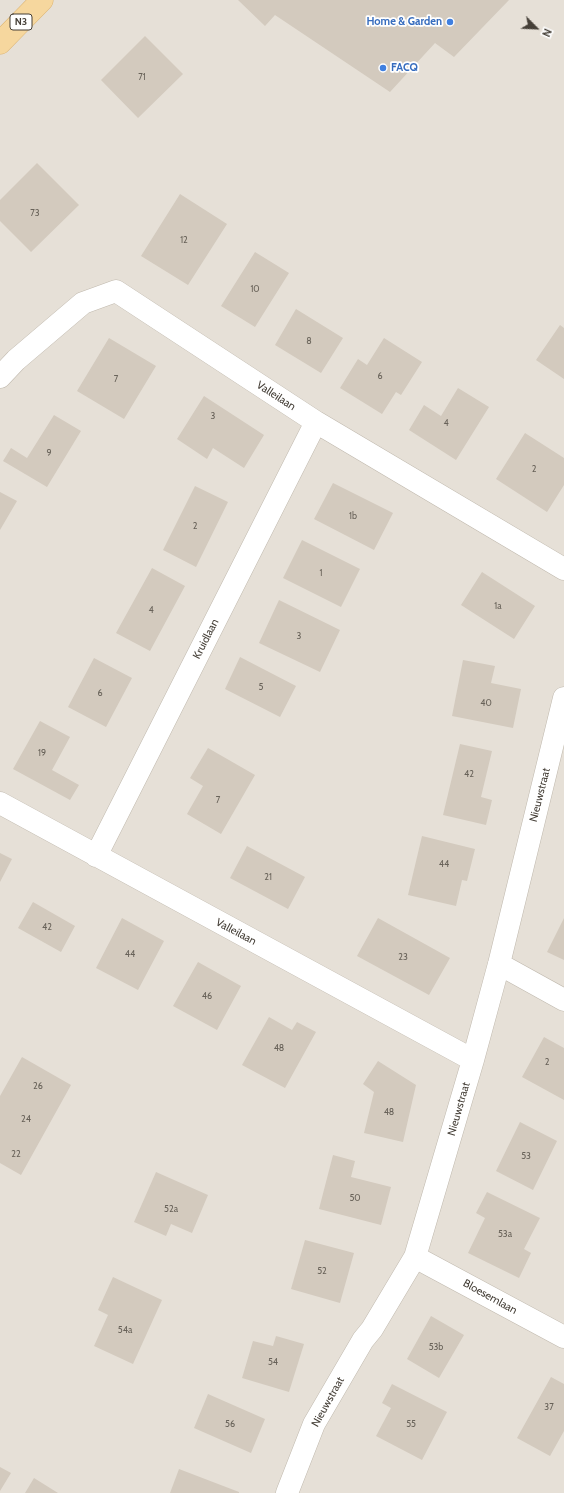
<!DOCTYPE html>
<style>
body{margin:0}
#map{position:relative;width:564px;height:1493px;overflow:hidden;background:#f3efe8;font-family:Cabin,sans-serif}
canvas{display:block}
.north{position:absolute;left:516px;top:8px;width:40px;height:40px;-webkit-text-stroke:3px #fff;paint-order:stroke;rotate:114deg;font-size:11px;font-weight:700;line-height:16px;text-align:center;color:#453f37}
.north::after{content:'';display:block;margin:auto;width:14px;height:18px;background:#453f37;clip-path:polygon(50% 0,100% 100%,50% 72%,0 100%)}
</style>
<div id="map">
<canvas width="564" height="1493"></canvas>
<div class="north">N</div>
</div>
<script>
const ctx = document.querySelector('canvas').getContext('2d');
ctx.lineJoin = 'round';
function fill(path, color) { ctx.fillStyle = color; ctx.fill(path, 'evenodd'); }
function stroke(path, color, width, dash) { ctx.strokeStyle = color; ctx.lineWidth = width; ctx.lineCap = dash ? 'butt' : 'round'; ctx.setLineDash(dash || []); ctx.stroke(path); }
function label(font, color, halo, rows, align = 'center') {
  ctx.font = font + ' Cabin,sans-serif'; ctx.lineWidth = 3.5; ctx.setLineDash([]); ctx.textBaseline = 'middle'; ctx.strokeStyle = halo; ctx.fillStyle = color; for (const [text, x, y, turn = 0] of rows) {
    ctx.save(); ctx.translate(x, y); ctx.rotate((+turn || 0) * Math.PI / 180); ctx.textAlign = isNaN(turn) ? turn : align; if (halo) ctx.strokeText(text, 0, 0); ctx.fillText(text, 0, 0); ctx.restore();
  }
}
fill(new Path2D(`
 M 0,0 L 564,0 L 564,1493 L 0,1493 Z`), '#e6e0d7');
fill(new Path2D(`
 M 238,0 L 509,0 L 454,57 L 435,43 L 390,92 L 275,15 L 265,26 Z
 M 145,36 L 183,74 L 138,118 L 101,80 Z
 M 37,163 L 79,205 L 31,252 L 0,221 L 0,200 Z
 M 180,194 L 227,224 L 188,285 L 141,256 Z
 M 255,252 L 289,273 L 255,327 L 221,306 Z
 M 296,309 L 343,338 L 321,373 L 275,345 Z
 M 560,325 L 564,328 L 564,379 L 536,360 Z
 M 109,338 L 156,366 L 124,419 L 77,391 Z
 M 384,338 L 422,362 L 401,395 L 396,392 L 382,414 L 340,388 L 358,359 L 367,365 Z
 M 458,388 L 489,407 L 456,460 L 409,430 L 424,405 L 441,416 Z
 M 204,396 L 264,435 L 244,468 L 213,448 L 207,459 L 177,439 Z
 M 54,415 L 81,431 L 47,487 L 3,461 L 11,448 L 27,458 Z
 M 525,433 L 564,458 L 564,485 L 547,512 L 496,479 Z
 M 333,483 L 393,513 L 374,550 L 314,519 Z
 M 195,486 L 228,502 L 196,567 L 163,550 Z
 M 0,492 L 17,501 L 0,530 Z
 M 302,540 L 360,569 L 341,607 L 283,578 Z
 M 152,568 L 185,586 L 150,651 L 116,633 Z
 M 482,572 L 535,606 L 514,639 L 461,605 Z
 M 279,600 L 340,630 L 320,672 L 259,643 Z
 M 240,657 L 296,686 L 280,717 L 225,689 Z
 M 94,658 L 132,678 L 106,727 L 68,707 Z
 M 463,660 L 495,666 L 491,683 L 521,689 L 513,728 L 452,716 Z
 M 40,721 L 70,737 L 52,770 L 79,785 L 70,800 L 13,769 Z
 M 460,744 L 492,751 L 481,797 L 492,800 L 486,825 L 443,815 Z
 M 208,748 L 255,775 L 221,834 L 187,814 L 203,786 L 190,778 Z
 M 422,836 L 475,849 L 467,881 L 462,880 L 456,906 L 408,895 Z
 M 247,846 L 305,877 L 288,909 L 230,878 Z
 M 0,853 L 12,859 L 0,882 Z
 M 33,902 L 75,926 L 61,952 L 18,928 Z
 M 122,918 L 164,941 L 138,990 L 96,968 Z
 M 378,918 L 450,958 L 429,995 L 357,956 Z
 M 564,918 L 564,960 L 547,952 Z
 M 198,962 L 241,986 L 217,1030 L 173,1006 Z
 M 269,1017 L 292,1030 L 297,1022 L 316,1032 L 285,1088 L 242,1065 Z
 M 544,1037 L 564,1048 L 564,1100 L 522,1077 Z
 M 22,1057 L 71,1085 L 21,1175 L 0,1163 L 0,1096 Z
 M 378,1061 L 416,1085 L 403,1142 L 364,1133 L 374,1092 L 363,1084 Z
 M 520,1122 L 557,1141 L 533,1190 L 496,1171 Z
 M 333,1155 L 355,1161 L 351,1177 L 391,1187 L 381,1225 L 319,1209 Z
 M 156,1172 L 208,1195 L 192,1233 L 171,1224 L 166,1236 L 134,1222 Z
 M 487,1192 L 540,1218 L 524,1249 L 531,1253 L 519,1278 L 468,1253 L 485,1218 L 476,1213 Z
 M 305,1240 L 354,1253 L 340,1303 L 291,1289 Z
 M 113,1277 L 162,1300 L 133,1364 L 94,1346 L 108,1315 L 98,1310 Z
 M 431,1316 L 464,1335 L 439,1378 L 407,1359 Z
 M 276,1336 L 304,1344 L 289,1392 L 242,1378 L 253,1341 L 273,1346 Z
 M 551,1377 L 564,1384 L 564,1431 L 550,1456 L 517,1438 Z
 M 392,1384 L 447,1412 L 422,1460 L 376,1436 L 391,1408 L 382,1403 Z
 M 208,1394 L 265,1419 L 251,1453 L 194,1428 Z
 M 0,1467 L 11,1473 L 0,1491 Z
 M 179,1469 L 239,1492 L 239,1493 L 170,1493 Z
 M 34,1478 L 58,1493 L 25,1493 Z`), '#d3cabe');
const street = new Path2D(`
 M 0,377 L 16,360 L 83,303 L 116,291 L 316,422 L 564,569
 M 0,803 L 473,1060
 M 96,856 L 316,422
 M 499,964 L 564,1000
 M 415,1257 L 564,1337
 M 287,1493 L 314,1424 L 363,1340 L 372,1329 L 415,1257 L 473,1060 L 499,964 L 564,698`);
const primary = new Path2D(`
 M 0,43 L 42,0`);
stroke(street, '#c0b9ae', 23);
stroke(primary, '#dab26f', 23);
stroke(street, '#fff', 22);
stroke(primary, '#f6d79e', 22);
for (const [x, y, r, color] of [
 [450,22,4,"#3f7fe0"],
 [383,68,4,"#3f7fe0"]
]) { const dot = new Path2D(); dot.arc(x, y, r, 0, 2 * Math.PI); ctx.fillStyle = color; ctx.fill(dot); stroke(dot, '#fff', 1.5); }
label('9px', '#686259', null, [
 ["71",142,77],
 ["73",35,213],
 ["12",184,240],
 ["10",255,289],
 ["8",309,341],
 ["6",380,376],
 ["7",116,379],
 ["3",213,416],
 ["4",446,423],
 ["9",49,453],
 ["2",534,469],
 ["1b",353,516],
 ["2",195,526],
 ["1",321,573],
 ["1a",498,606],
 ["4",151,610],
 ["3",299,636],
 ["5",261,687],
 ["6",100,693],
 ["40",486,703],
 ["19",42,753],
 ["42",469,774],
 ["7",218,800],
 ["44",444,864],
 ["21",268,877],
 ["42",47,927],
 ["44",130,954],
 ["23",403,957],
 ["46",207,996],
 ["48",279,1048],
 ["2",547,1062],
 ["26",38,1086],
 ["48",389,1112],
 ["24",26,1119],
 ["22",16,1154],
 ["53",526,1156],
 ["50",355,1198],
 ["52a",171,1209],
 ["53a",505,1234],
 ["52",322,1271],
 ["54a",125,1330],
 ["53b",436,1347],
 ["54",273,1362],
 ["37",549,1407],
 ["56",230,1424],
 ["55",411,1424]
]);
for (const [x, y, w] of [
 [21,22,22]
]) { const box = new Path2D(); box.roundRect(x - w / 2, y - 8, w, 16, 3); ctx.fillStyle = '#fff'; ctx.fill(box); stroke(box, '#453f37', 1); }
label('bold 10px', '#453f37', null, [
 ["N3",21,22]
]);
label('bold 11px', '#366cbe', '#fff', [
 ["Home & Garden",442,22],
 ["FACQ",391,68,"left"]
], 'right');
label('11px', '#453f37', '#fff', [
 ["Valleilaan",276,396,33],
 ["Kruidlaan",206,639,-63],
 ["Nieuwstraat",540,795,-76],
 ["Valleilaan",236,932,28],
 ["Nieuwstraat",459,1109,-74],
 ["Bloesemlaan",490,1297,29],
 ["Nieuwstraat",328,1402,-61]
]);
</script>
